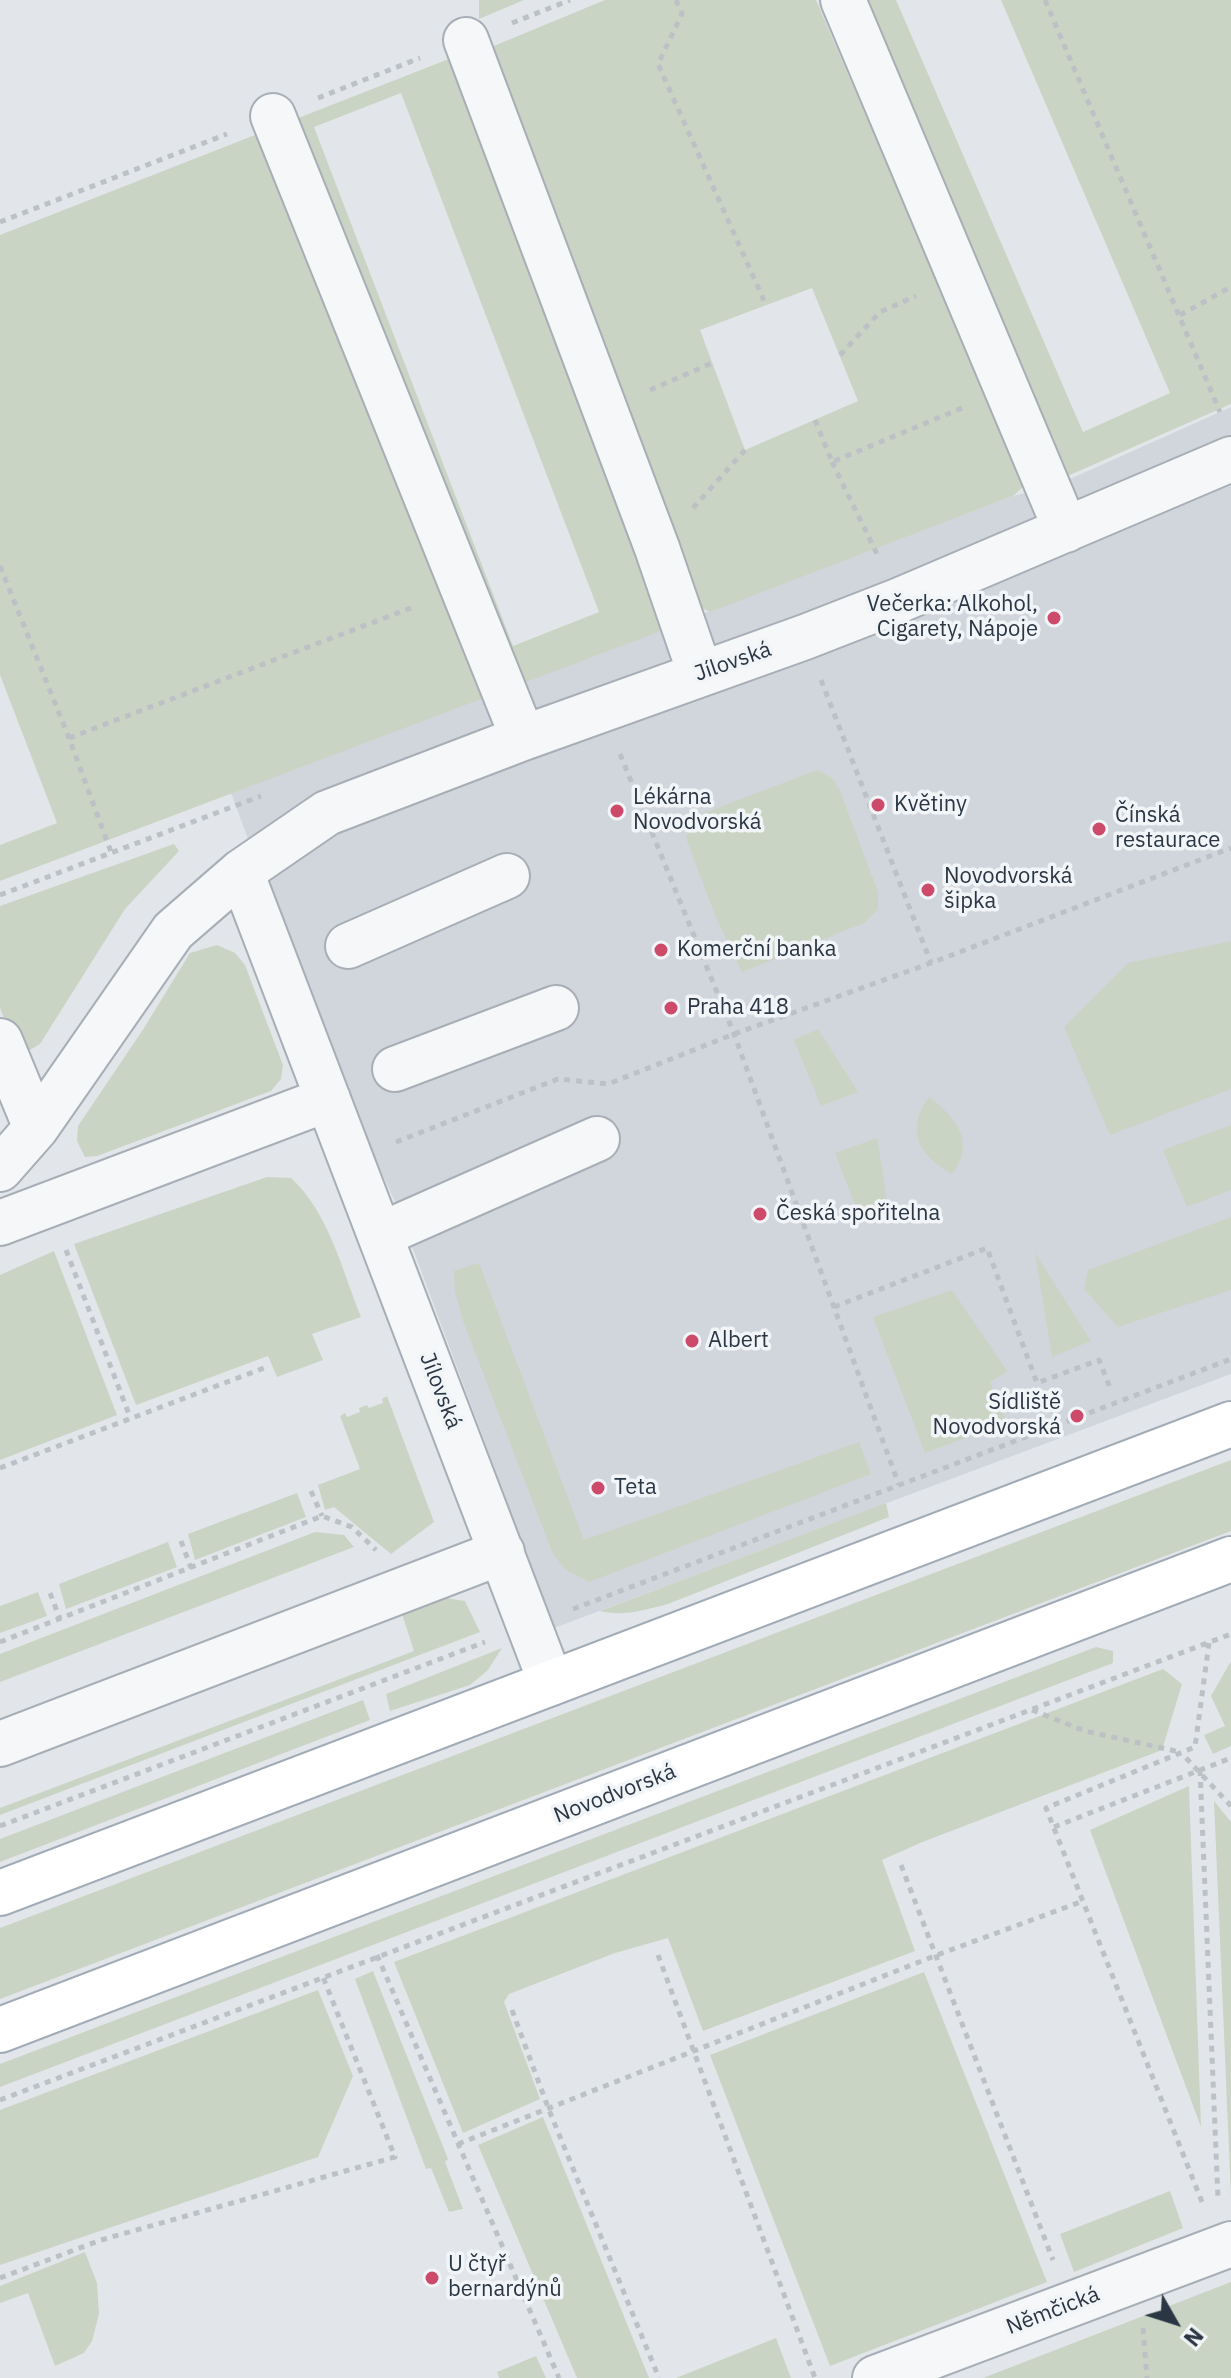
<!DOCTYPE html>
<meta charset="utf-8">
<style>
body{margin:0}
#map{position:relative;width:1231px;height:2378px;overflow:hidden;background:#e2e6eb;font-family:"IBM Plex Sans",sans-serif}
canvas{display:block}
.north{position:absolute;left:1135px;top:2282px;width:80px;height:80px;-webkit-text-stroke:6px #f2f5f8;paint-order:stroke;rotate:129deg;font-size:22px;font-weight:700;line-height:32px;text-align:center;color:#2a3643}
.north::after{content:'';display:block;margin:auto;width:28px;height:36px;background:#2a3643;clip-path:polygon(50% 0,100% 100%,50% 72%,0 100%)}
</style>
<div id="map">
<canvas width="1231" height="2378"></canvas>
<div class="north">N</div>
</div>
<script>
const ctx = document.querySelector('canvas').getContext('2d');
ctx.lineJoin = 'round';
function fill(path, color) { ctx.fillStyle = color; ctx.fill(path, 'evenodd'); }
function stroke(path, color, width, dash) { ctx.strokeStyle = color; ctx.lineWidth = width; ctx.lineCap = dash ? 'butt' : 'round'; ctx.setLineDash(dash || []); ctx.stroke(path); }
function label(font, color, halo, rows, align = 'center') {
  ctx.font = font + ' "IBM Plex Sans",sans-serif'; ctx.lineWidth = 7; ctx.setLineDash([]); ctx.textBaseline = 'middle'; ctx.strokeStyle = halo; ctx.fillStyle = color; for (const [text, x, y, turn = 0] of rows) {
    ctx.save(); ctx.translate(x, y); ctx.rotate((+turn || 0) * Math.PI / 180); ctx.textAlign = isNaN(turn) ? turn : align; if (halo) ctx.strokeText(text, 0, 0); ctx.fillText(text, 0, 0); ctx.restore();
  }
}
fill(new Path2D(`
 M 1231,407 L 1231,1374 L 554,1628 L 397,1206 L 331,1062 L 231,793 L 1013,496 L 1059,484 Z`), '#d1d6dc');
fill(new Path2D(`
 M 479,0 L 524,0 L 479,19 Z
 M 605,0 L 816,0 L 1022,477 L 1023,487 L 1013,496 L 710,612 L 700,607 L 489,48 ZM 812,288 L 858,401 L 745,450 L 700,330 Z
 M 859,0 L 896,0 L 1083,432 L 1170,393 L 1001,0 L 1231,0 L 1231,404 L 1063,478 Z
 M 459,55 L 666,623 L 661,631 L 0,881 L 0,845 L 57,823 L 0,675 L 0,235 ZM 401,93 L 599,612 L 513,646 L 314,127 Z
 M 817,770 L 833,779 L 840,791 L 878,892 L 878,909 L 864,923 L 742,972 L 715,915 L 686,838 L 694,817 Z
 M 174,844 L 179,851 L 125,909 L 40,1044 L 25,1053 L 16,1049 L 0,1008 L 0,906 Z
 M 1231,941 L 1231,1089 L 1110,1135 L 1064,1027 L 1128,963 Z
 M 217,945 L 235,953 L 245,965 L 283,1065 L 281,1079 L 271,1091 L 97,1156 L 85,1157 L 77,1141 L 78,1126 L 144,1028 L 190,953 Z
 M 818,1029 L 858,1092 L 821,1106 L 794,1040 Z
 M 929,1097 C 955,1117 977,1142 952,1174 C 918,1155 905,1131 929,1097 Z
 M 1231,1125 L 1231,1190 L 1187,1207 L 1163,1150 Z
 M 877,1138 L 889,1212 L 861,1221 L 835,1153 Z
 M 267,1177 L 291,1178 C 329,1213 342,1270 361,1317 L 312,1334 L 323,1360 L 277,1377 L 268,1356 L 136,1405 L 74,1244 Z
 M 1231,1217 L 1231,1290 L 1118,1327 L 1084,1289 L 1088,1270 Z
 M 54,1251 L 117,1415 L 0,1460 L 0,1275 Z
 M 1035,1253 L 1091,1341 L 1052,1357 Z
 M 479,1263 L 584,1540 L 859,1442 L 871,1474 L 589,1582 L 565,1569 L 553,1554 L 463,1321 L 455,1292 L 454,1271 Z
 M 952,1290 L 1007,1371 L 990,1382 L 1007,1423 L 925,1453 L 873,1317 Z
 M 387,1396 L 434,1522 L 391,1554 L 334,1507 L 325,1510 L 318,1485 L 360,1469 L 340,1416 L 345,1413 L 347,1417 L 360,1412 L 359,1408 L 367,1405 L 369,1408 L 383,1403 L 382,1399 Z
 M 1231,1460 L 1231,1531 L 0,1999 L 0,1928 Z
 M 297,1493 L 306,1517 L 195,1560 L 188,1534 Z
 M 886,1503 L 889,1517 L 668,1604 C 644,1610 624,1617 600,1611 Z
 M 315,1532 L 344,1535 L 354,1547 L 0,1682 L 0,1654 Z
 M 168,1542 L 177,1567 L 66,1609 L 59,1584 Z
 M 38,1592 L 47,1616 L 0,1633 L 0,1606 Z
 M 438,1597 L 465,1601 L 480,1632 L 0,1815 L 0,1808 L 414,1651 L 402,1614 Z
 M 1096,1647 L 1113,1651 L 1113,1663 L 0,2087 L 0,2064 Z
 M 502,1648 L 488,1670 L 470,1685 L 390,1711 L 386,1694 Z
 M 1231,1661 L 1231,1746 L 1213,1754 L 1204,1735 L 1225,1726 L 1211,1696 Z
 M 1163,1669 L 1182,1684 L 1162,1750 L 920,1843 L 882,1860 L 915,1951 L 703,2031 L 668,1938 L 615,1953 L 509,1994 L 504,2002 L 540,2099 L 463,2133 L 394,1962 Z
 M 363,1700 L 370,1720 L 0,1862 L 0,1839 Z
 M 1189,1786 L 1201,2127 L 1090,1830 Z
 M 1214,1801 L 1231,1822 L 1231,2196 Z
 M 373,1971 L 448,2159 L 445,2162 L 463,2209 L 449,2212 L 431,2168 L 426,2169 L 355,1979 Z
 M 924,1972 L 1047,2282 L 830,2366 L 710,2055 Z
 M 318,1990 L 353,2076 L 318,2157 L 0,2265 L 0,2110 Z
 M 543,2117 L 649,2378 L 577,2378 L 478,2145 Z
 M 1170,2191 L 1183,2228 L 1074,2272 L 1060,2234 Z
 M 85,2252 L 97,2283 L 99,2314 L 92,2341 L 84,2353 L 55,2366 L 28,2293 L 0,2303 L 0,2286 Z
 M 1231,2282 L 1231,2378 L 983,2378 Z
 M 776,2338 L 791,2378 L 676,2378 Z
 M 536,2356 L 546,2378 L 499,2378 L 497,2372 Z`), '#cad4c4');
const minor = new Path2D(`
 M 843,0 L 1066,530
 M 466,40 L 657,548 L 700,673
 M 273,116 L 523,738
 M 241,872 L 551,1683
 M 348,946 L 507,876
 M 0,1041 L 36,1128
 M 395,1069 L 556,1008
 M 0,1169 L 36,1128 L 173,931 L 241,872 L 327,813 L 523,738 L 805,637 L 900,600 L 1231,459
 M 0,1223 L 328,1099
 M 380,1235 L 597,1139
 M 0,1744 L 502,1552
 M 875,2378 L 1231,2244`);
const major = new Path2D(`
 M 0,1893 L 1231,1424
 M 0,2030 L 1231,1559`);
stroke(minor, '#a7aeb5', 48);
stroke(major, '#a2acb6', 48);
stroke(new Path2D(`
 M 676,0 L 682,14 L 658,64 L 766,305
 M 1045,0 L 1220,412
 M 512,23 L 570,0
 M 318,98 L 420,58
 M 0,222 L 227,134
 M 1180,315 L 1231,287
 M 840,355 L 880,312 L 916,296
 M 650,390 L 712,363
 M 815,420 L 832,462 L 962,408
 M 832,462 L 879,558
 M 693,508 L 745,450
 M 0,566 L 69,738 L 111,852
 M 821,680 L 931,963
 M 69,738 L 416,606
 M 620,754 L 734,1034 L 899,1485
 M 0,895 L 261,796
 M 396,1142 L 558,1079 L 608,1084 L 734,1034 L 931,963 L 1231,848
 M 66,1250 L 130,1417
 M 834,1307 L 987,1248 L 1037,1383 L 1099,1360 L 1111,1390
 M 0,1468 L 264,1368
 M 311,1491 L 322,1516
 M 181,1541 L 191,1568
 M 50,1593 L 60,1619
 M 573,1609 L 1231,1359
 M 0,1642 L 322,1516 L 352,1527 L 376,1550
 M 1032,1710 L 1085,1731 L 1180,1752
 M 1186,1758 L 1231,1806
 M 1200,1770 L 1218,2199
 M 0,1826 L 485,1642
 M 1054,1827 L 1231,1758
 M 901,1865 L 1053,2260
 M 377,1955 L 559,2378
 M 658,1955 L 815,2378
 M 512,2010 L 549,2110 L 659,2378
 M 0,2100 L 1231,1634
 M 458,2144 L 937,1955 L 1083,1901
 M 1202,2202 L 1046,1808 L 1195,1747 L 1209,1643
 M 0,2278 L 101,2240 L 395,2157 L 323,1977
 M 1143,2328 L 1147,2378`), '#bcc1c6', 5, [6, 6]);
stroke(minor, '#f5f7f9', 44);
stroke(major, '#fff', 44);
for (const [x, y, r, color] of [
 [1054,618,8,"#cd4a6b"],
 [878,805,8,"#cd4a6b"],
 [617,811,8,"#cd4a6b"],
 [1099,829,8,"#cd4a6b"],
 [928,890,8,"#cd4a6b"],
 [661,950,8,"#cd4a6b"],
 [671,1008,8,"#cd4a6b"],
 [760,1214,8,"#cd4a6b"],
 [692,1341,8,"#cd4a6b"],
 [1077,1416,8,"#cd4a6b"],
 [598,1488,8,"#cd4a6b"],
 [432,2278,8,"#cd4a6b"]
]) { const dot = new Path2D(); dot.arc(x, y, r, 0, 2 * Math.PI); ctx.fillStyle = color; ctx.fill(dot); stroke(dot, '#f2f5f8', 3); }
label('22px', '#2a3643', '#f2f5f8', [
 ["Večerka: Alkohol,",1038,605,"right"],
 ["Cigarety, Nápoje",1038,630,"right"],
 ["Lékárna",633,798],
 ["Novodvorská",633,823],
 ["Květiny",894,805],
 ["Čínská",1115,816],
 ["restaurace",1115,841],
 ["Novodvorská",944,877],
 ["šipka",944,902],
 ["Komerční banka",677,950],
 ["Praha 418",687,1008],
 ["Česká spořitelna",776,1214],
 ["Albert",708,1341],
 ["Sídliště",1061,1403,"right"],
 ["Novodvorská",1061,1428,"right"],
 ["Teta",614,1488],
 ["U čtyř",448,2265],
 ["bernardýnů",448,2290]
], 'left');
label('22px', '#2a3643', '#f2f5f8', [
 ["Jílovská",733,662,-19],
 ["Jílovská",440,1391,69],
 ["Novodvorská",615,1794,-21],
 ["Němčická",1053,2311,-21]
]);
</script>
